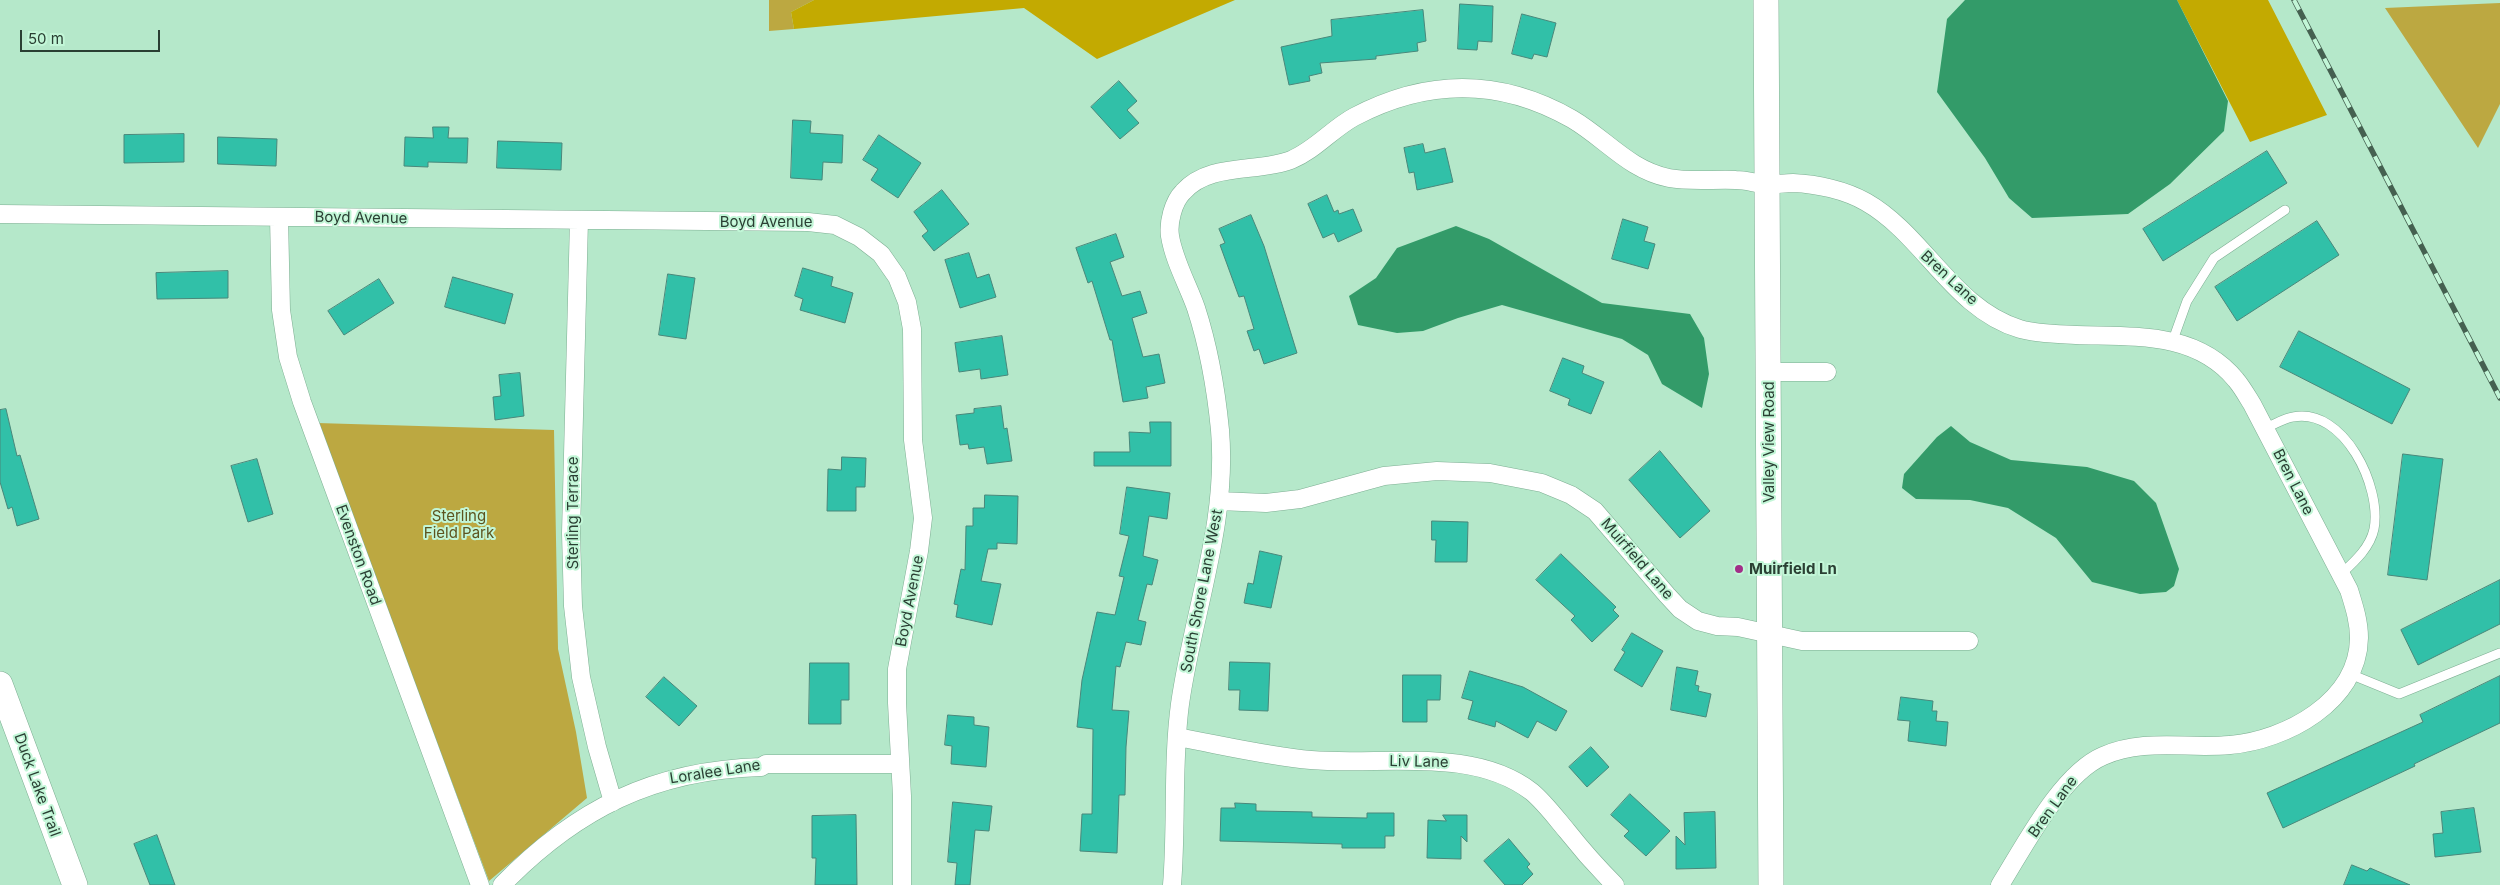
<!DOCTYPE html>
<style>
body{margin:0}
#map{position:relative;width:2500px;height:885px;overflow:hidden;background:#b5e8ca;font-family:Inter,sans-serif}
canvas{display:block}
.scale{position:absolute;left:20px;top:30px;width:140px;height:22px;box-sizing:border-box;border:2px solid #2a3f33;border-top:0;padding-left:6px;font-size:15px;line-height:18px;white-space:nowrap;color:#2a3f33;-webkit-text-stroke:4px #c2f6d7;paint-order:stroke}
</style>
<div id="map">
<canvas width="2500" height="885"></canvas>
<div class="scale">50 m</div>
</div>
<script>
const ctx = document.querySelector('canvas').getContext('2d');
ctx.lineJoin = 'round';
function fill(path, color) { ctx.fillStyle = color; ctx.fill(path, 'evenodd'); }
function stroke(path, color, width, dash) { ctx.strokeStyle = color; ctx.lineWidth = width; ctx.lineCap = dash ? 'butt' : 'round'; ctx.setLineDash(dash || []); ctx.stroke(path); }
function label(font, color, halo, rows, align = 'center') {
  ctx.font = font + ' Inter,sans-serif'; ctx.lineWidth = 4; ctx.setLineDash([]); ctx.textBaseline = 'middle'; ctx.strokeStyle = halo; ctx.fillStyle = color; for (const [text, x, y, turn = 0] of rows) {
    ctx.save(); ctx.translate(x, y); ctx.rotate((+turn || 0) * Math.PI / 180); ctx.textAlign = isNaN(turn) ? turn : align; if (halo) ctx.strokeText(text, 0, 0); ctx.fillText(text, 0, 0); ctx.restore();
  }
}
fill(new Path2D(`
 M 769,0 L 814,0 L 791,12 L 794,29 L 769,31 Z
 M 2500,3 L 2500,104 L 2478,148 L 2385,8 Z
 M 317,423 L 554,430 L 558,649 L 576,732 L 587,798 L 489,881 Z`), '#bca841');
fill(new Path2D(`
 M 814,0 L 1235,0 L 1097,59 L 1024,8 L 794,29 L 791,12 Z
 M 2177,0 L 2268,0 L 2327,115 L 2250,142 Z`), '#c3aa01');
fill(new Path2D(`
 M 1965,0 L 2177,0 L 2228,101 L 2224,131 L 2170,184 L 2128,214 L 2032,218 L 2009,198 L 1985,158 L 1937,92 L 1947,19 Z
 M 1456,226 L 1489,239 L 1602,303 L 1690,314 L 1704,338 L 1709,374 L 1702,408 L 1662,384 L 1648,355 L 1622,339 L 1502,305 L 1458,318 L 1423,331 L 1397,333 L 1358,325 L 1349,296 L 1376,278 L 1397,248 Z
 M 1951,426 L 1970,442 L 2011,460 L 2087,467 L 2134,481 L 2156,503 L 2179,569 L 2174,586 L 2166,592 L 2140,594 L 2092,582 L 2056,538 L 2008,508 L 1970,500 L 1916,499 L 1902,488 L 1904,474 L 1937,437 Z`), '#339b69');
const building = new Path2D(`
 M 1460,4 L 1493,6 L 1492,42 L 1478,41 L 1477,50 L 1458,49 Z
 M 1423,10 L 1426,41 L 1417,43 L 1418,51 L 1376,56 L 1376,59 L 1320,63 L 1322,73 L 1309,76 L 1310,81 L 1289,85 L 1281,47 L 1332,36 L 1331,20 Z
 M 1522,14 L 1556,23 L 1547,57 L 1534,54 L 1532,59 L 1512,54 Z
 M 1119,81 L 1137,101 L 1127,110 L 1139,123 L 1120,139 L 1091,107 Z
 M 793,120 L 811,121 L 810,133 L 843,135 L 842,163 L 823,162 L 822,180 L 791,178 Z
 M 433,127 L 449,127 L 448,138 L 468,138 L 467,163 L 428,162 L 428,167 L 404,166 L 405,137 L 433,138 Z
 M 184,134 L 184,162 L 124,163 L 124,135 Z
 M 879,135 L 921,163 L 898,198 L 871,180 L 878,169 L 863,160 Z
 M 218,137 L 277,139 L 276,166 L 218,164 Z
 M 498,141 L 562,143 L 561,170 L 497,168 Z
 M 1423,144 L 1425,153 L 1445,148 L 1453,182 L 1417,190 L 1414,172 L 1409,173 L 1404,148 Z
 M 2267,151 L 2287,183 L 2163,261 L 2143,229 Z
 M 942,190 L 969,224 L 934,251 L 922,236 L 928,231 L 914,212 Z
 M 1327,195 L 1334,212 L 1338,210 L 1339,214 L 1353,209 L 1362,231 L 1338,242 L 1334,233 L 1323,238 L 1308,204 Z
 M 1251,215 L 1264,246 L 1297,353 L 1264,364 L 1259,349 L 1254,351 L 1247,331 L 1254,329 L 1244,296 L 1239,297 L 1220,245 L 1225,243 L 1219,229 Z
 M 1623,219 L 1648,227 L 1644,241 L 1655,244 L 1648,269 L 1612,259 Z
 M 2317,221 L 2339,255 L 2237,321 L 2215,287 Z
 M 1116,234 L 1124,257 L 1110,262 L 1122,296 L 1140,291 L 1147,313 L 1132,318 L 1143,357 L 1159,354 L 1165,383 L 1146,387 L 1148,398 L 1123,402 L 1112,340 L 1110,340 L 1092,281 L 1088,283 L 1076,248 Z
 M 969,253 L 977,278 L 989,274 L 996,297 L 960,308 L 945,260 Z
 M 803,268 L 833,277 L 831,286 L 853,293 L 845,323 L 800,310 L 803,299 L 795,296 Z
 M 228,271 L 228,298 L 157,299 L 156,273 Z
 M 668,274 L 695,278 L 686,339 L 659,335 Z
 M 453,277 L 513,294 L 505,324 L 445,307 Z
 M 379,279 L 394,303 L 344,335 L 328,311 Z
 M 2299,331 L 2410,389 L 2392,424 L 2280,367 Z
 M 1002,336 L 1008,375 L 981,379 L 980,369 L 959,372 L 955,343 Z
 M 1563,358 L 1584,366 L 1582,373 L 1604,382 L 1591,414 L 1568,405 L 1570,399 L 1550,391 Z
 M 520,373 L 524,416 L 495,420 L 493,397 L 501,396 L 499,375 Z
 M 1001,406 L 1004,429 L 1007,428 L 1012,461 L 987,464 L 984,447 L 969,449 L 968,444 L 960,445 L 956,415 L 974,413 L 974,409 Z
 M 6,409 L 17,456 L 20,455 L 39,519 L 17,526 L 12,507 L 8,509 L 0,482 L 0,410 Z
 M 1150,422 L 1171,422 L 1171,466 L 1094,466 L 1094,452 L 1130,452 L 1129,432 L 1150,433 Z
 M 1660,451 L 1710,511 L 1680,538 L 1629,480 Z
 M 2403,454 L 2443,459 L 2427,580 L 2388,575 Z
 M 842,457 L 866,458 L 865,487 L 856,487 L 856,511 L 827,511 L 828,469 L 841,470 Z
 M 257,459 L 273,514 L 248,522 L 231,466 Z
 M 1127,487 L 1170,493 L 1167,519 L 1149,516 L 1143,556 L 1158,560 L 1152,585 L 1147,584 L 1138,620 L 1146,622 L 1141,645 L 1126,642 L 1120,667 L 1116,666 L 1112,710 L 1129,711 L 1126,747 L 1125,795 L 1119,795 L 1117,853 L 1080,851 L 1082,814 L 1092,814 L 1093,729 L 1077,727 L 1082,680 L 1097,612 L 1115,615 L 1124,577 L 1119,576 L 1129,536 L 1120,534 Z
 M 985,495 L 1018,496 L 1017,544 L 997,543 L 997,549 L 988,549 L 981,581 L 1001,584 L 992,625 L 956,617 L 958,605 L 954,604 L 961,569 L 965,570 L 966,526 L 973,526 L 973,508 L 984,508 Z
 M 1432,521 L 1468,522 L 1467,562 L 1435,562 L 1436,540 L 1432,540 Z
 M 1260,551 L 1282,556 L 1271,608 L 1244,603 L 1248,583 L 1253,584 Z
 M 1561,554 L 1616,607 L 1613,610 L 1619,616 L 1592,642 L 1571,620 L 1575,616 L 1536,580 Z
 M 2500,580 L 2500,624 L 2418,665 L 2401,630 Z
 M 1632,633 L 1663,651 L 1642,687 L 1614,670 L 1625,652 L 1622,650 Z
 M 1230,662 L 1270,663 L 1268,711 L 1239,710 L 1240,690 L 1229,690 Z
 M 810,663 L 849,663 L 849,700 L 841,700 L 841,724 L 809,724 Z
 M 1677,667 L 1698,671 L 1695,685 L 1699,686 L 1698,691 L 1711,694 L 1706,717 L 1671,710 Z
 M 1470,671 L 1523,687 L 1567,711 L 1556,731 L 1537,721 L 1528,738 L 1496,721 L 1495,727 L 1468,719 L 1473,701 L 1462,698 Z
 M 1403,675 L 1441,675 L 1440,700 L 1427,700 L 1427,722 L 1403,722 Z
 M 2500,676 L 2500,723 L 2414,764 L 2415,766 L 2283,828 L 2267,793 L 2423,722 L 2420,715 Z
 M 664,677 L 697,706 L 679,726 L 646,697 Z
 M 1901,697 L 1933,701 L 1932,711 L 1937,711 L 1936,721 L 1948,722 L 1946,746 L 1908,741 L 1910,721 L 1898,720 Z
 M 948,715 L 974,717 L 974,725 L 989,727 L 986,767 L 951,764 L 952,746 L 945,745 Z
 M 1591,747 L 1609,767 L 1587,787 L 1569,767 Z
 M 1630,794 L 1670,831 L 1646,856 L 1624,836 L 1629,831 L 1611,815 Z
 M 953,802 L 992,806 L 989,831 L 975,830 L 970,885 L 955,885 L 957,863 L 948,862 Z
 M 1235,803 L 1256,804 L 1256,811 L 1312,812 L 1312,817 L 1367,818 L 1367,813 L 1394,813 L 1394,836 L 1385,836 L 1385,848 L 1342,848 L 1342,844 L 1220,841 L 1221,808 L 1235,808 Z
 M 2474,808 L 2481,852 L 2435,857 L 2433,834 L 2443,833 L 2441,812 Z
 M 1715,812 L 1716,868 L 1676,869 L 1676,836 L 1685,845 L 1684,813 Z
 M 856,815 L 857,885 L 815,885 L 816,858 L 812,858 L 812,816 Z
 M 1443,815 L 1467,815 L 1467,842 L 1461,836 L 1461,859 L 1427,858 L 1428,820 L 1446,821 Z
 M 157,835 L 175,885 L 150,885 L 134,844 Z
 M 1509,839 L 1530,864 L 1527,867 L 1533,874 L 1522,885 L 1505,885 L 1484,861 Z
 M 2352,865 L 2367,871 L 2370,868 L 2410,885 L 2344,885 Z`);
fill(building, '#31c0a8');
stroke(building, '#49877a', 1);
const lane = new Path2D(`
 M 2173,340 L 2187,301 L 2214,258 L 2285,210
 M 2265,428 C 2274,425 2284,418 2293,417 C 2344,407 2382,487 2374,529 C 2370,548 2354,562 2341,574
 M 2350,674 L 2399,694 L 2500,653`);
const street = new Path2D(`
 M 0,214 L 808,222 L 835,225 L 859,237 L 881,254 L 897,277 L 907,302 L 912,329 L 913,440 L 923,518 L 919,551 L 897,669 L 897,703 L 902,796 L 902,885
 M 279,217 L 281,310 L 288,357 L 302,402 L 480,885
 M 579,220 L 571,533 L 573,606 L 581,677 L 597,747 L 613,802
 M 1769,372 L 1827,372
 M 1219,501 L 1266,503 L 1300,499 L 1384,476 L 1437,471 L 1490,473 L 1542,483 L 1571,495 L 1595,511 L 1667,595 L 1680,609 L 1698,621 L 1717,626 L 1738,627 L 1802,641 L 1969,641
 M 1177,737 C 1221,745 1266,756 1311,760 C 1382,766 1473,746 1532,792 C 1545,803 1556,818 1567,831 C 1582,850 1598,868 1615,885
 M 502,885 C 576,809 654,770 761,767 L 766,764 L 900,764
 M 1172,885 C 1177,825 1172,763 1180,704 C 1193,612 1228,524 1220,430 C 1216,389 1209,348 1196,308 C 1188,285 1174,261 1170,236 C 1168,223 1173,202 1183,192 C 1209,162 1258,173 1291,160 C 1315,150 1332,129 1354,117 C 1428,78 1500,78 1572,119 C 1606,139 1629,170 1669,178 C 1691,182 1714,179 1736,180 C 1746,180 1754,183 1764,184 C 1773,185 1783,183 1793,183 C 1817,184 1845,190 1866,202 C 1924,235 1953,309 2020,329 C 2038,334 2058,334 2076,335 C 2133,337 2196,331 2236,380 C 2242,387 2247,396 2252,404 L 2349,590 C 2354,606 2359,621 2359,638 C 2358,702 2286,740 2230,745 C 2186,749 2144,738 2103,756 C 2061,774 2024,847 2000,885`);
const secondary = new Path2D(`
 M 1766,0 L 1771,885
 M 0,684 L 75,885`);
stroke(lane, '#7dae92', 10);
stroke(street, '#7dae92', 19);
stroke(secondary, '#7dae92', 26);
stroke(lane, '#fff', 9);
stroke(street, '#fff', 18);
stroke(secondary, '#fff', 25);
const rail = new Path2D(`
 M 2294,0 L 2500,398`);
stroke(rail, '#456050', 5.5);
stroke(rail, '#c2f6d7', 4, [11]);
for (const [x, y, r, color] of [
 [1739,569,5,"#a22e88"]
]) { const dot = new Path2D(); dot.arc(x, y, r, 0, 2 * Math.PI); ctx.fillStyle = color; ctx.fill(dot); stroke(dot, '#c2f6d7', 2); }
label('15px', '#2a3f33', '#c2f6d7', [
 ["Boyd Avenue",361,218,1],
 ["Boyd Avenue",766,222],
 ["Bren Lane",1949,278,43],
 ["Valley View Road",1769,442,-90],
 ["Bren Lane",2293,482,63],
 ["Sterling Terrace",573,513,-90],
 ["Evenston Road",358,555,70],
 ["Muirfield Lane",1637,559,49],
 ["South Shore Lane West",1202,591,-79],
 ["Boyd Avenue",910,601,-79],
 ["Liv Lane",1419,762,1],
 ["Loralee Lane",715,772,-9],
 ["Duck Lake Trail",37,785,70],
 ["Bren Lane",2053,807,-54]
]);
label('15px', '#5d531e', '#c2f6d7', [
 ["Sterling",459,516],
 ["Field Park",459,533]
]);
label('bold 15px', '#2a3f33', '#c2f6d7', [
 ["Muirfield Ln",1749,569]
], 'left');
</script>
